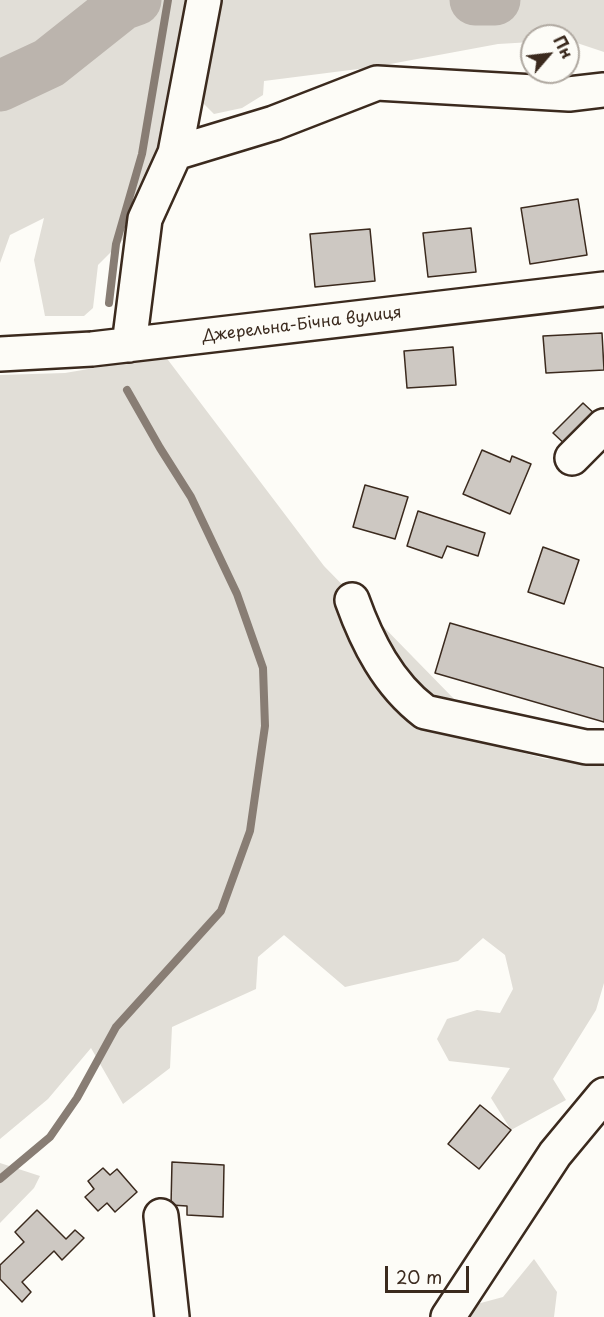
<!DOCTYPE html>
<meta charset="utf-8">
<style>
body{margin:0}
#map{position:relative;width:604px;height:1317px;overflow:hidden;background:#fdfcf7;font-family:"Playpen Sans",sans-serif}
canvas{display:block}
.north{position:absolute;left:520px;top:24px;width:60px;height:60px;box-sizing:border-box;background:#fdfcf7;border:2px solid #afa8a0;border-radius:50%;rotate:62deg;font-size:16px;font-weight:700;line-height:24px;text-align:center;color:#3b2a1e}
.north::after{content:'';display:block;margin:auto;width:21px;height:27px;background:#3b2a1e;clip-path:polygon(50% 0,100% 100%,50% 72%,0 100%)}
.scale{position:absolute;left:385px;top:1266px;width:84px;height:27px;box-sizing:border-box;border:3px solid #3b2a1e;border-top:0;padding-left:8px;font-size:18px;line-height:21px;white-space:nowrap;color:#3b2a1e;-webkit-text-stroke:4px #fdfcf7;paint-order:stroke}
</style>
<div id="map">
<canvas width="604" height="1317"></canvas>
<div class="north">Пн</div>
<div class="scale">20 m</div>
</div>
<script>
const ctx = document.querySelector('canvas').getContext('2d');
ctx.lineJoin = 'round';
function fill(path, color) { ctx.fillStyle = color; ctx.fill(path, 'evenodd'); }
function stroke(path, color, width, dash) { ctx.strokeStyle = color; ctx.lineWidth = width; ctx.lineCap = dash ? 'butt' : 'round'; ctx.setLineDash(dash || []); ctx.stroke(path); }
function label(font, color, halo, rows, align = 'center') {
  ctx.font = font + ' "Playpen Sans",sans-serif'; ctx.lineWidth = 6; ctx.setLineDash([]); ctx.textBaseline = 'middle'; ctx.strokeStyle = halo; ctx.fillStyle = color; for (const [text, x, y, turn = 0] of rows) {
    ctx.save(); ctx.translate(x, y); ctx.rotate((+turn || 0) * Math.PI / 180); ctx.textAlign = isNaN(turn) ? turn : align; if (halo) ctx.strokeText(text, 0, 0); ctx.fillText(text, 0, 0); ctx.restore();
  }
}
fill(new Path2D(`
 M 0,0 L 604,0 L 604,52 L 568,40 L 568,36 L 532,36 L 532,42 L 498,44 L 374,67 L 264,81 L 263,95 L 242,108 L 214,114 L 200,100 L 172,102 L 149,180 L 128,235 L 98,265 L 93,308 L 84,316 L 45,316 L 34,260 L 44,218 L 10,235 L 0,263 Z
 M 165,356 L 324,566 L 501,747 L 546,759 L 604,761 L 604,983 L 596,1010 L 553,1079 L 566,1100 L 511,1130 L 491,1098 L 510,1068 L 449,1061 L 437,1039 L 447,1019 L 477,1010 L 500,1013 L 513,989 L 505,955 L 483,938 L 458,961 L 345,987 L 284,935 L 258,957 L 256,989 L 172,1027 L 170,1068 L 123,1104 L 91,1048 L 48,1099 L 0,1139 L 0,375 L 65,373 Z
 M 0,1163 L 40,1176 L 34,1188 L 0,1223 Z
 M 534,1259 L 557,1292 L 554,1317 L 461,1317 L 466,1307 L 503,1297 Z`), '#e1ded7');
stroke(new Path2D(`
 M 109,303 L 116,244 L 142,154 L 168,0
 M 0,1179 L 50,1137 L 77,1098 L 116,1027 L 221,911 L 250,831 L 265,726 L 263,668 L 237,594 L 191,497 L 160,448 L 127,390`), '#887d74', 8);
stroke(new Path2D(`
 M 475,0 L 495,0
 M 0,86 L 49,63 L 122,5 L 136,0`), '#bbb4ad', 51);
const building = new Path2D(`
 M 578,199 L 587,255 L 530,264 L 521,208 Z
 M 471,228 L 476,272 L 428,277 L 423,233 Z
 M 370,229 L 375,281 L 315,287 L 310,234 Z
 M 602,333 L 604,370 L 546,373 L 543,336 Z
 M 453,347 L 456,385 L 407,388 L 404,351 Z
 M 583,403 L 597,416 L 568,447 L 553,433 Z
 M 482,450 L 510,462 L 512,456 L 531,464 L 510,514 L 463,494 Z
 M 365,485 L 408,497 L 395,539 L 353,527 Z
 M 418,511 L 485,533 L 478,556 L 447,546 L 442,558 L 407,546 Z
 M 543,547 L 579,560 L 564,604 L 528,592 Z
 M 450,623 L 604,668 L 604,722 L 435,673 Z
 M 480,1105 L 511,1130 L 479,1169 L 448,1144 Z
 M 172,1162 L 224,1165 L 223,1217 L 187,1215 L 187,1206 L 171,1205 Z
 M 103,1168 L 110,1175 L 117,1169 L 137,1192 L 115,1212 L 107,1203 L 98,1211 L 85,1197 L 94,1189 L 88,1181 Z
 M 37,1210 L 66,1239 L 75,1230 L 84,1238 L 62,1260 L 54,1251 L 22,1282 L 31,1292 L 22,1302 L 0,1279 L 0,1265 L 24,1242 L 15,1232 Z`);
fill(building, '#cdc8c2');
stroke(building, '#3b2a1e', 1.5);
const minor = new Path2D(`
 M 175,153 L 204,0
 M 129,345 L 145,219 L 175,153 L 274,123 L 377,83 L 569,94 L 604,90
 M 0,354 L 92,349 L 604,289
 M 572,458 L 604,426
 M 352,600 C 367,642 388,684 425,712 L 586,747 L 604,747
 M 161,1216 L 172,1317
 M 448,1317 L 555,1154 L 604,1095`);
stroke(minor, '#3b2a1e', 38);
stroke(minor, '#fdfcf7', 33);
label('16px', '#3b2a1e', '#fdfcf7', [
 ["Джерельна-Бічна вулиця",302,325,-7]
]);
</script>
